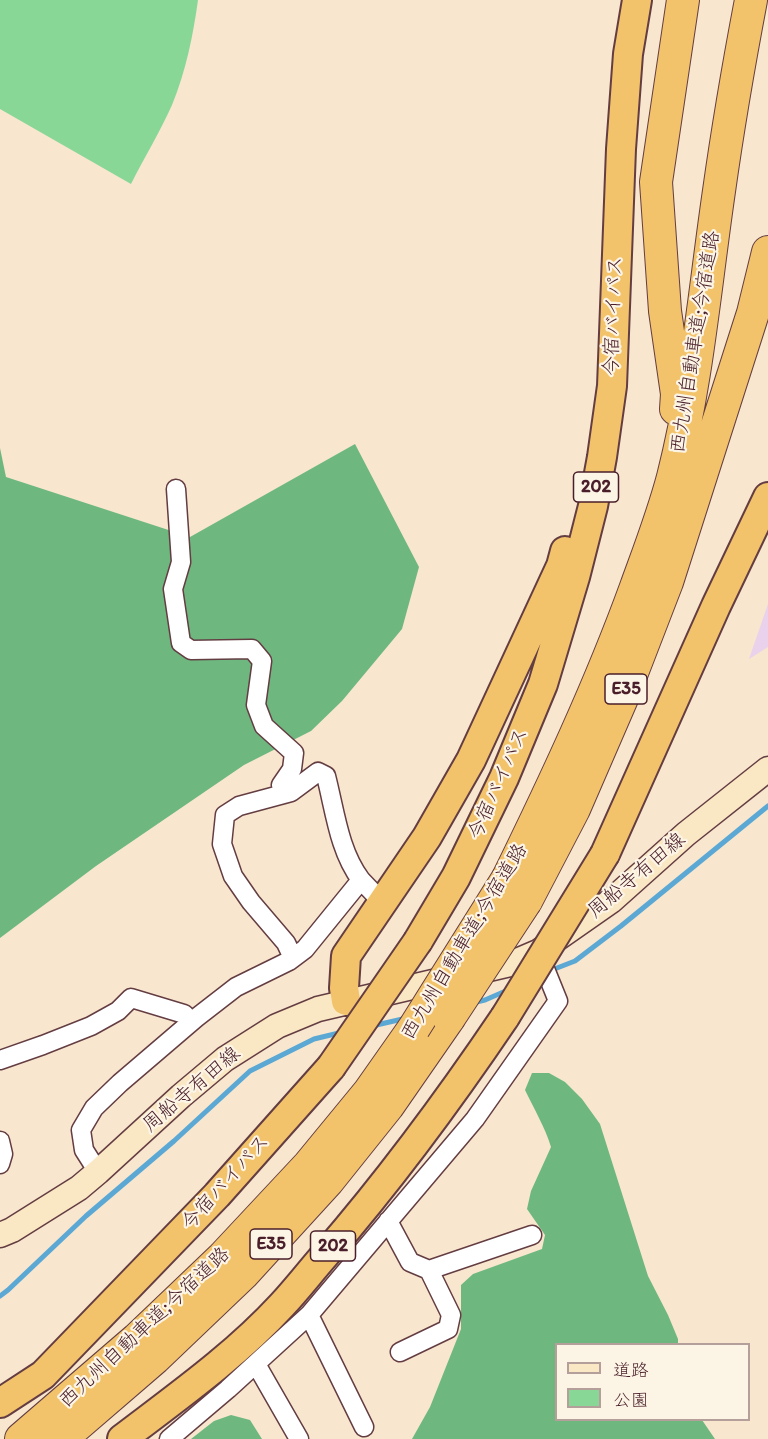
<!DOCTYPE html>
<meta charset="utf-8">
<style>
body{margin:0}
#map{position:relative;width:768px;height:1439px;overflow:hidden;background:#f8e6ce;font-family:Itim,"Klee One",sans-serif}
canvas{display:block}
.legend{position:absolute;left:555px;top:1343px;width:195px;height:78px;box-sizing:border-box;background:#fcf5e5;border:2px solid #b59f9b;margin:0;padding:8px 10px;list-style:none;font-size:18px;color:#4a1f2b}
.legend li{display:flex;align-items:center;gap:12px;height:30px}
.legend b{width:30px;border:2px solid #b59f9b}
</style>
<div id="map">
<canvas width="768" height="1439"></canvas>
<ul class="legend">
<li><b style="height:8px;background:#fae7c3"></b>道路</li>
<li><b style="height:16px;background:#88d797"></b>公園</li>
</ul>
</div>
<script>
const ctx = document.querySelector('canvas').getContext('2d');
ctx.lineJoin = 'round';
function fill(path, color) { ctx.fillStyle = color; ctx.fill(path, 'evenodd'); }
function stroke(path, color, width, dash) { ctx.strokeStyle = color; ctx.lineWidth = width; ctx.lineCap = dash ? 'butt' : 'round'; ctx.setLineDash(dash || []); ctx.stroke(path); }
function label(font, color, halo, rows, align = 'center') {
  ctx.font = font + ' Itim,"Klee One",sans-serif'; ctx.lineWidth = 4.5; ctx.setLineDash([]); ctx.textBaseline = 'middle'; ctx.strokeStyle = halo; ctx.fillStyle = color; for (const [text, x, y, turn = 0] of rows) {
    ctx.save(); ctx.translate(x, y); ctx.rotate((+turn || 0) * Math.PI / 180); ctx.textAlign = isNaN(turn) ? turn : align; if (halo) ctx.strokeText(text, 0, 0); ctx.fillText(text, 0, 0); ctx.restore();
  }
}
fill(new Path2D(`
 M 768,604 L 768,647 L 749,659 Z`), '#ead1ec');
fill(new Path2D(`
 M 0,0 L 198,0 C 193,36 186,71 172,105 C 160,132 144,158 131,184 L 0,109 Z`), '#88d797');
fill(new Path2D(`
 M 355,444 L 419,567 L 402,629 L 342,701 L 311,731 L 244,765 L 96,866 L 0,938 L 0,448 L 6,477 L 190,537 Z
 M 532,1073 L 549,1073 L 565,1082 L 582,1099 L 600,1124 L 648,1276 L 668,1315 L 678,1339 L 678,1344 L 556,1344 L 556,1420 L 702,1420 L 715,1439 L 412,1439 L 430,1407 L 461,1329 L 461,1285 L 473,1274 L 542,1249 L 545,1235 L 527,1209 L 531,1191 L 551,1147 C 545,1127 534,1109 525,1090 Z
 M 231,1415 L 250,1420 L 262,1439 L 191,1439 L 214,1421 Z`), '#6eb880');
stroke(new Path2D(`
 M 557,968 L 575,961 L 621,926 L 768,806
 M 472,1003 L 485,1000 L 508,990
 M 372,1026 L 407,1018
 M 0,1296 L 8,1290 L 86,1216 L 174,1141 L 250,1071 L 314,1039 L 343,1032`), '#5ba8d4', 5);
const minor = new Path2D(`
 M 176,489 L 181,562 L 173,589 L 181,643 L 191,650 L 252,649 L 262,661 L 256,705 L 264,726 L 294,753 L 292,769 L 281,785 L 284,794
 M 293,958 L 286,943 L 251,902 L 233,876 L 222,844 L 225,815 L 239,806 L 291,792 L 318,772 L 326,776 C 335,811 339,851 361,880
 M 0,1060 L 43,1045 L 91,1026 L 118,1011 L 131,998 L 184,1014 L 191,1022
 M 0,1141 L 3,1154 L 0,1164
 M 98,1172 L 84,1150 L 81,1130 L 94,1108 L 120,1083 L 196,1018 L 236,987 L 289,961 L 305,949 L 361,880 L 382,902
 M 388,1221 L 410,1262 L 429,1270 L 532,1235
 M 309,1315 L 364,1427
 M 400,1352 L 448,1329 L 451,1315 L 429,1270
 M 256,1364 L 299,1439
 M 169,1439 L 228,1389 L 309,1315 L 475,1119 L 558,1001 L 539,954`);
const secondary = new Path2D(`
 M 0,1235 L 12,1230 L 79,1188 L 98,1172 L 181,1096 L 225,1059 L 277,1026 L 318,1009 L 510,964 L 538,952 L 611,901 L 686,834 L 768,769`);
const trunk = new Path2D(`
 M 605,854 L 716,606 L 768,497
 M 418,941 L 456,877 L 504,778 L 543,684 L 575,577 L 593,506 L 602,457 L 612,386 L 621,149 L 628,54 L 637,0
 M 346,1001 L 344,988 L 346,956 L 427,837 L 471,760 L 561,566 L 565,551
 M 0,1403 L 43,1375 L 217,1195 L 331,1067
 M 122,1439 C 177,1397 235,1356 282,1305 C 297,1289 310,1272 324,1256 C 389,1181 449,1100 505,1017`);
const motorway = new Path2D(`
 M 676,409 L 677,394 L 665,311 L 656,182 L 683,0
 M 508,878 C 555,782 600,686 636,587 C 649,551 663,515 673,477 C 697,383 705,287 719,191 C 728,127 739,63 751,0
 M 526,901 L 574,809 L 623,696 L 667,582 L 753,313 L 768,252
 M 21,1439 L 137,1339 L 223,1257 L 309,1165 L 369,1092 L 414,1028
 M 61,1439 L 155,1358 L 243,1274 L 328,1181 L 388,1106 L 449,1018`);
stroke(minor, '#643d43', 21);
stroke(secondary, '#643d43', 27);
stroke(trunk, '#643d43', 32);
stroke(motorway, '#643d43', 34);
stroke(minor, '#fff', 18);
stroke(secondary, '#fae7c3', 24);
stroke(trunk, '#f2c36a', 28);
stroke(motorway, '#f2c36a', 32);
const trunkBridge = new Path2D(`
 M 505,1017 L 605,854
 M 331,1067 L 418,941`);
const motorwayBridge = new Path2D(`
 M 449,1018 L 526,901
 M 414,1028 L 508,878`);
stroke(trunkBridge, '#643d43', 32, []);
stroke(motorwayBridge, '#643d43', 34, []);
stroke(trunkBridge, '#f2c36a', 28);
stroke(motorwayBridge, '#f2c36a', 32);
for (const [x, y, w] of [
 [596,487,45],
 [626,689,42],
 [271,1244,42],
 [333,1246,45]
]) { const box = new Path2D(); box.roundRect(x - w / 2, y - 15, w, 30, 4.5); ctx.fillStyle = '#fcf5e5'; ctx.fill(box); stroke(box, '#4a1f2b', 1.5); }
label('bold 18px', '#4a1f2b', null, [
 ["202",596,487],
 ["E35",626,689],
 ["E35",271,1244],
 ["202",333,1246]
]);
label('20px', '#4a1f2b', '#fcf5e5', [
 ["今宿バイパス",614,316,-88],
 ["西九州自動車道;今宿道路",696,342,-81],
 ["今宿バイパス",499,784,-66],
 ["周船寺有田線",637,876,-40],
 ["西九州自動車道;今宿道路",465,942,-59],
 ["周船寺有田線",192,1090,-40],
 ["今宿バイパス",226,1183,-48],
 ["西九州自動車道;今宿道路",145,1328,-43]
]);
</script>
